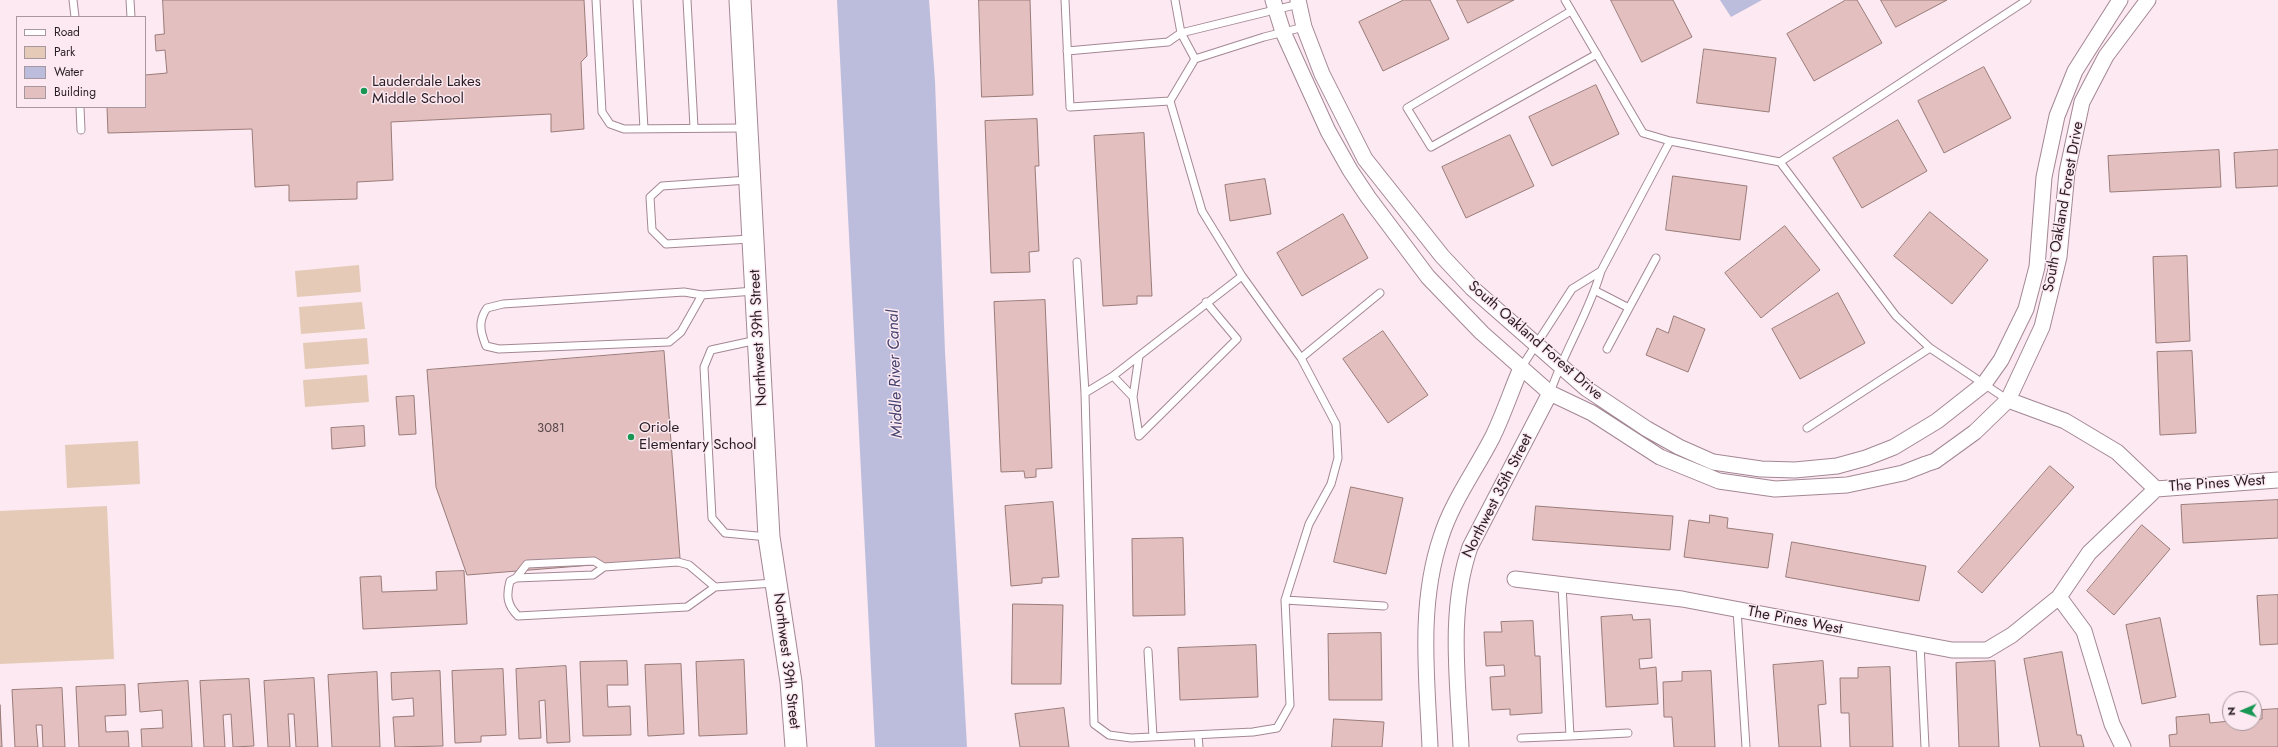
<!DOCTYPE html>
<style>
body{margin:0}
#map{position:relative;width:2278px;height:747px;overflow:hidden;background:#fce9f1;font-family:Jost,sans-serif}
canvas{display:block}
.legend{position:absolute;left:16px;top:16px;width:130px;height:92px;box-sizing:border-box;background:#fce9f1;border:1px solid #a7979e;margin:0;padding:5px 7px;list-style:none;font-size:12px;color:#281d22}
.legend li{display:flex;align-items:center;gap:8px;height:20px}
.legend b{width:20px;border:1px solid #a7979e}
.north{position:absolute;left:2222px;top:691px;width:40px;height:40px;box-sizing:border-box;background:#fce9f1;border:1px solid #a7979e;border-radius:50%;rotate:268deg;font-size:11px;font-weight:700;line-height:16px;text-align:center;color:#281d22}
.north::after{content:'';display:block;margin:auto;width:14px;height:18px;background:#189754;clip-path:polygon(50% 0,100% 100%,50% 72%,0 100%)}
</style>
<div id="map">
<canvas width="2278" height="747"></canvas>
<ul class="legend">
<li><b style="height:5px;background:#fff"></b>Road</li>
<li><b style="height:11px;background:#e5cab8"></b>Park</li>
<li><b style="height:11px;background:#bcbddd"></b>Water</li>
<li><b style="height:11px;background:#e3c0bf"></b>Building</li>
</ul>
<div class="north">N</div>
</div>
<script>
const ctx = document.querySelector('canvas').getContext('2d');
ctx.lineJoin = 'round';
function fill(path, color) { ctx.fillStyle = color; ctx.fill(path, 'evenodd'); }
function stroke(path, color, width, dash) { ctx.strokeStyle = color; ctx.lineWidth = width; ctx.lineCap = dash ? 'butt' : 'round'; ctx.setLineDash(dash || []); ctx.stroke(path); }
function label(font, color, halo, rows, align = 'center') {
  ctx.font = font + ' Jost,sans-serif'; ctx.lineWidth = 3; ctx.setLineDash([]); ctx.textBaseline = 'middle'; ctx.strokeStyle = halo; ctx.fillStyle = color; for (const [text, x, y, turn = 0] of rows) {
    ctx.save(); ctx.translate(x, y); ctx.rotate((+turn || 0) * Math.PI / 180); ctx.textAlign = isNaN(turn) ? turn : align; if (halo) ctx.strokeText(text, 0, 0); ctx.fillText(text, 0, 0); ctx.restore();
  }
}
fill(new Path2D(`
 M 359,265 L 361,292 L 297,297 L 295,271 Z
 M 362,302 L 365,329 L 301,334 L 299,307 Z
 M 367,338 L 369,364 L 305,369 L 303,343 Z
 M 367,375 L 369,402 L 305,407 L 303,380 Z
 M 138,441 L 140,484 L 67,488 L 65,445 Z
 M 107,506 L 114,659 L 0,664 L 0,511 Z`), '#e5cab8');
fill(new Path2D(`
 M 837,0 L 929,0 L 935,81 L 945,352 L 967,747 L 875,747 Z
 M 1720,0 L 1762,0 L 1731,17 Z`), '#bcbddd');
const building = new Path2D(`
 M 163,0 L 584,0 L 587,56 L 581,62 L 584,129 L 551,132 L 551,114 L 391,122 L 393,180 L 357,182 L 357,199 L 289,201 L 289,185 L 255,187 L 252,129 L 108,133 L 107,107 L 145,107 L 145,75 L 167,73 L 165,50 L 156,51 L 155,35 L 164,34 Z
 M 979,0 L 1030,0 L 1033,95 L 982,97 Z
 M 1404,0 L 1430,0 L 1449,39 L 1383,71 L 1359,22 Z
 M 1457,0 L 1514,0 L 1468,23 Z
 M 1611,0 L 1673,0 L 1692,37 L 1642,62 Z
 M 1846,0 L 1857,0 L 1882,43 L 1814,81 L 1787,34 Z
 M 1881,0 L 1947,0 L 1896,27 Z
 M 1704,49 L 1776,58 L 1769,112 L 1697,103 Z
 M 1984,67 L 2011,118 L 1944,153 L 1918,101 Z
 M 1596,85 L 1619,134 L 1552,166 L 1529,117 Z
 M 1037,119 L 1039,166 L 1035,166 L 1039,251 L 1029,252 L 1030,272 L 991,273 L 985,121 Z
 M 1898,120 L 1927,171 L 1862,208 L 1833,158 Z
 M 1144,133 L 1152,296 L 1137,296 L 1137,304 L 1103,306 L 1094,136 Z
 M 1510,135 L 1534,186 L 1466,218 L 1442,167 Z
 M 2219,150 L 2221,187 L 2110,192 L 2108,156 Z
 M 2278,150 L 2278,186 L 2236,188 L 2234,153 Z
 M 1673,176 L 1747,186 L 1740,240 L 1666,230 Z
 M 1265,179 L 1271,214 L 1230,221 L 1225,185 Z
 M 1930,212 L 1988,260 L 1952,304 L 1894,256 Z
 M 1343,214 L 1368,258 L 1302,296 L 1277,253 Z
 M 1785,226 L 1820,270 L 1761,318 L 1725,273 Z
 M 2187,256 L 2190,341 L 2156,343 L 2153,257 Z
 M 1838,293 L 1865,343 L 1800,379 L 1772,329 Z
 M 1045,300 L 1052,468 L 1036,469 L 1036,477 L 1025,478 L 1024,471 L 1001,472 L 994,302 Z
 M 1674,316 L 1705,329 L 1688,372 L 1646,355 L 1657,328 L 1668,333 Z
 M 1383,331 L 1428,395 L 1388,423 L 1343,359 Z
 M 664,351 L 680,558 L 467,575 L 436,487 L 427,370 Z
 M 2192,351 L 2196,433 L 2160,435 L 2157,352 Z
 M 414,396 L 416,434 L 399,435 L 396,397 Z
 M 364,426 L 365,446 L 332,449 L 331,428 Z
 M 2050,466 L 2074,487 L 1982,593 L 1958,572 Z
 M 1351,487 L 1403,498 L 1386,574 L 1334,562 Z
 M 2278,500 L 2278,538 L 2183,543 L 2181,505 Z
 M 1053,502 L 1059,577 L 1042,578 L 1042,583 L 1011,586 L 1005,506 Z
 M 1536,506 L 1673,516 L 1670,550 L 1533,540 Z
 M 1710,515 L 1728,518 L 1727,528 L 1773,534 L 1768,568 L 1684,557 L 1689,520 L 1709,523 Z
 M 2142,525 L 2170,549 L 2114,615 L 2087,591 Z
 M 1183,538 L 1185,615 L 1133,616 L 1132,539 Z
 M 1792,542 L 1926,566 L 1919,601 L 1786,577 Z
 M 464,571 L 467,624 L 363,629 L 360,577 L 381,576 L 382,592 L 437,590 L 436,572 Z
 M 2278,595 L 2278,644 L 2260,645 L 2257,596 Z
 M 1013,604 L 1063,605 L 1061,684 L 1012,684 Z
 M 1632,615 L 1633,620 L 1650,619 L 1652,658 L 1639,659 L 1640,669 L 1656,667 L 1658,704 L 1606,707 L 1601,617 Z
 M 2160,618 L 2176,697 L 2142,704 L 2126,625 Z
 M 1533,621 L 1535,656 L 1540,656 L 1542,713 L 1510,715 L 1510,709 L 1492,710 L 1490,677 L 1505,676 L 1504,665 L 1486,666 L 1484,632 L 1502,632 L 1501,622 Z
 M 1381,633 L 1382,700 L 1329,700 L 1328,634 Z
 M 1256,645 L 1258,697 L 1180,700 L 1178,648 Z
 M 2062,652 L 2077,735 L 2081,735 L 2084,747 L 2040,747 L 2024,659 Z
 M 744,660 L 747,734 L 699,736 L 696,662 Z
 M 627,661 L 628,685 L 607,685 L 608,707 L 630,706 L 631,735 L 583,736 L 580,662 Z
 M 1823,661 L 1826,704 L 1818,705 L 1821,747 L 1779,747 L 1773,665 Z
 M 1995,661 L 1999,747 L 1959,747 L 1956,663 Z
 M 681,664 L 684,734 L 648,736 L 645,665 Z
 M 566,666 L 570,742 L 547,743 L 545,700 L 539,701 L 541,738 L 519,739 L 516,669 Z
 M 1890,667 L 1893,747 L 1850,747 L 1849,713 L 1841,713 L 1840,678 L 1858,678 L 1858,668 Z
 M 503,669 L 506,735 L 481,736 L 481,742 L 455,743 L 452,671 Z
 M 440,671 L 443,746 L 395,747 L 393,717 L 414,716 L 413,698 L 392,700 L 391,673 Z
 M 1711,671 L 1715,747 L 1674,747 L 1672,717 L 1664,717 L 1663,682 L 1682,681 L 1682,672 Z
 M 377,672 L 380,747 L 332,747 L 328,675 Z
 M 314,678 L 318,747 L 296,747 L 294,714 L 288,714 L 290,747 L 268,747 L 264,681 Z
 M 249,679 L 254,746 L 233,747 L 231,714 L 223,715 L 225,747 L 204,747 L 200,681 Z
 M 188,681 L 192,747 L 142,747 L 141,729 L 163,728 L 162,710 L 140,712 L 138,684 Z
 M 125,685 L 126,715 L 105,716 L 106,732 L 128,731 L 129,747 L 79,747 L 76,687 Z
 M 62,688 L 65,747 L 43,747 L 42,725 L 36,725 L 38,747 L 15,747 L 12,690 Z
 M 0,705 L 2,747 L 0,747 Z
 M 1064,708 L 1069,747 L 1020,747 L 1015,714 Z
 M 2278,709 L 2278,747 L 2170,747 L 2169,735 L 2177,734 L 2176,717 L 2209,714 L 2210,723 L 2230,721 L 2230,723 L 2254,723 L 2254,719 L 2262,719 L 2262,710 Z
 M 1334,719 L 1384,722 L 1382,747 L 1332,747 Z`);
fill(building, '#e3c0bf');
stroke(building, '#9a7b79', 1);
const lane = new Path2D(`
 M 73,0 L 75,17
 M 130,0 L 131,17
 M 596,0 L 602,112 L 610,124 L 624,129 L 744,128
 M 637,0 L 644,129
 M 687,0 L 694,127
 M 1065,0 L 1070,107 L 1170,101
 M 1565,0 L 1643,133 L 1670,141 L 1601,271
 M 1571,11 L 1407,108 L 1431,147 L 1597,54
 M 1067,51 L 1168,42 L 1181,33 L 1299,4
 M 1195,59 L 1264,37 L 1304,27
 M 80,107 L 81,130
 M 1670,141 L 1780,162 L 1896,316 L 1930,348 L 2008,400
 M 1780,162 L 2027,0
 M 748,180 L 662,186 L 650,197 L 652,230 L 666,244 L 750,239
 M 1077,262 L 1085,393 L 1094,724 L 1109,735 L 1131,738 L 1253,732 L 1277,728 L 1290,705 L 1285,600 L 1309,524 L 1331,484 L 1338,458 L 1336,424 L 1301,358 L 1242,276 L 1202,211 L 1170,101 L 1195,59 L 1181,33 L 1175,0
 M 1596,291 L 1629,308 L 1607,349
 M 702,295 L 681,332 L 669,342 L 499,349 L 486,346 C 480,331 478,321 487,308 L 503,304 L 684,292 L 702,295 L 754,291
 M 1629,308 L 1656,258
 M 757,340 L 711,350 L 704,367 L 712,518 L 725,533 L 768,537
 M 1301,358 L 1380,293
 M 1521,368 L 1572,289 L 1601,271 C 1589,313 1564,351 1550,393
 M 1113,376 L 1133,397 L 1139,436 L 1237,339 L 1206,302
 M 1085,393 L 1113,376 L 1242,276
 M 1133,397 L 1139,356
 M 1807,428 L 1930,348
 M 516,578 L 527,564 L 594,561 L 604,567
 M 715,587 L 689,565 L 678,562 L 604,567 L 593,575 L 516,578 L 510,581 C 506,596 507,605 518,616 L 687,607 L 715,587 L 774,583
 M 1285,600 L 1384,606
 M 1737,610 L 1746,747
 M 1920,644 L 1925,747
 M 1148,651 L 1153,737
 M 1198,735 L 1199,747
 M 1570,736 L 1628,733
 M 1521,738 L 1570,736 L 1562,585`);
const street = new Path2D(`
 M 1273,0 L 1283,32 L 1328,131 L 1350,170 L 1368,197 L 1428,277 L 1482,333 L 1550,393 L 1592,413 L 1660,457 L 1719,481 L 1775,489 L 1847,485 L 1903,473 L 1926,464 L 1935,461 L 1975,432 L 2008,400 L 2042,327 L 2059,257 L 2067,172 L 2082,102 L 2106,56 L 2148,0
 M 1298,0 L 1304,27 L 1322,74 L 1365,159 L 1442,256 L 1472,288 L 1587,389 L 1647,429 L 1679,447 L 1713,462 L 1761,469 L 1795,470 L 1837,466 L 1866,458 L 1894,447 L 1937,421 L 1984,384 L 2001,360 L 2026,309 L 2037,267 L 2044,177 L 2057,116 L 2075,71 L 2120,0
 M 2156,489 L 2278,480
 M 1515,579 L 1682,599 L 1952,650 L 1987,650 L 2012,635 L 2059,597 L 2089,553 L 2156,489 L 2117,452 L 2065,421 L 2008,400
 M 2059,597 L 2084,631 L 2112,724 L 2123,747
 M 1430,747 C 1427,677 1418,605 1441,537 C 1452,502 1475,471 1492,438 C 1503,416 1511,391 1521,368
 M 1461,747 C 1458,680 1448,611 1470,547 L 1550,393`);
const secondary = new Path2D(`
 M 740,0 L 769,537 L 791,682 L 796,747`);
stroke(lane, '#a48794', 9);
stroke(street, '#a48794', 17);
stroke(secondary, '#a48794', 23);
stroke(lane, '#fff', 7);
stroke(street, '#fff', 15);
stroke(secondary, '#fff', 21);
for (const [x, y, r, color] of [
 [364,91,4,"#189754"],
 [631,437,4,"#189754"]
]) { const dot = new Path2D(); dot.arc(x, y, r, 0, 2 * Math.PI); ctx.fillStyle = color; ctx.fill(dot); stroke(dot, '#fce9f1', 1.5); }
label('13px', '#574649', null, [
 ["3081",551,429]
]);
label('15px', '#281d22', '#fce9f1', [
 ["Lauderdale Lakes",372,82],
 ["Middle School",372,99],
 ["Oriole",639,428],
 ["Elementary School",639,445]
], 'left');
label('15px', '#281d22', '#fce9f1', [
 ["South Oakland Forest Drive",2064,207,-80],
 ["Northwest 39th Street",759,338,-93],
 ["South Oakland Forest Drive",1535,341,41],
 ["The Pines West",2217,484,-4],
 ["Northwest 35th Street",1498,496,-63],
 ["The Pines West",1795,621,11],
 ["Northwest 39th Street",786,661,83]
]);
label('italic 16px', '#434370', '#fce9f1', [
 ["Middle River Canal",896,374,-92]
]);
</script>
